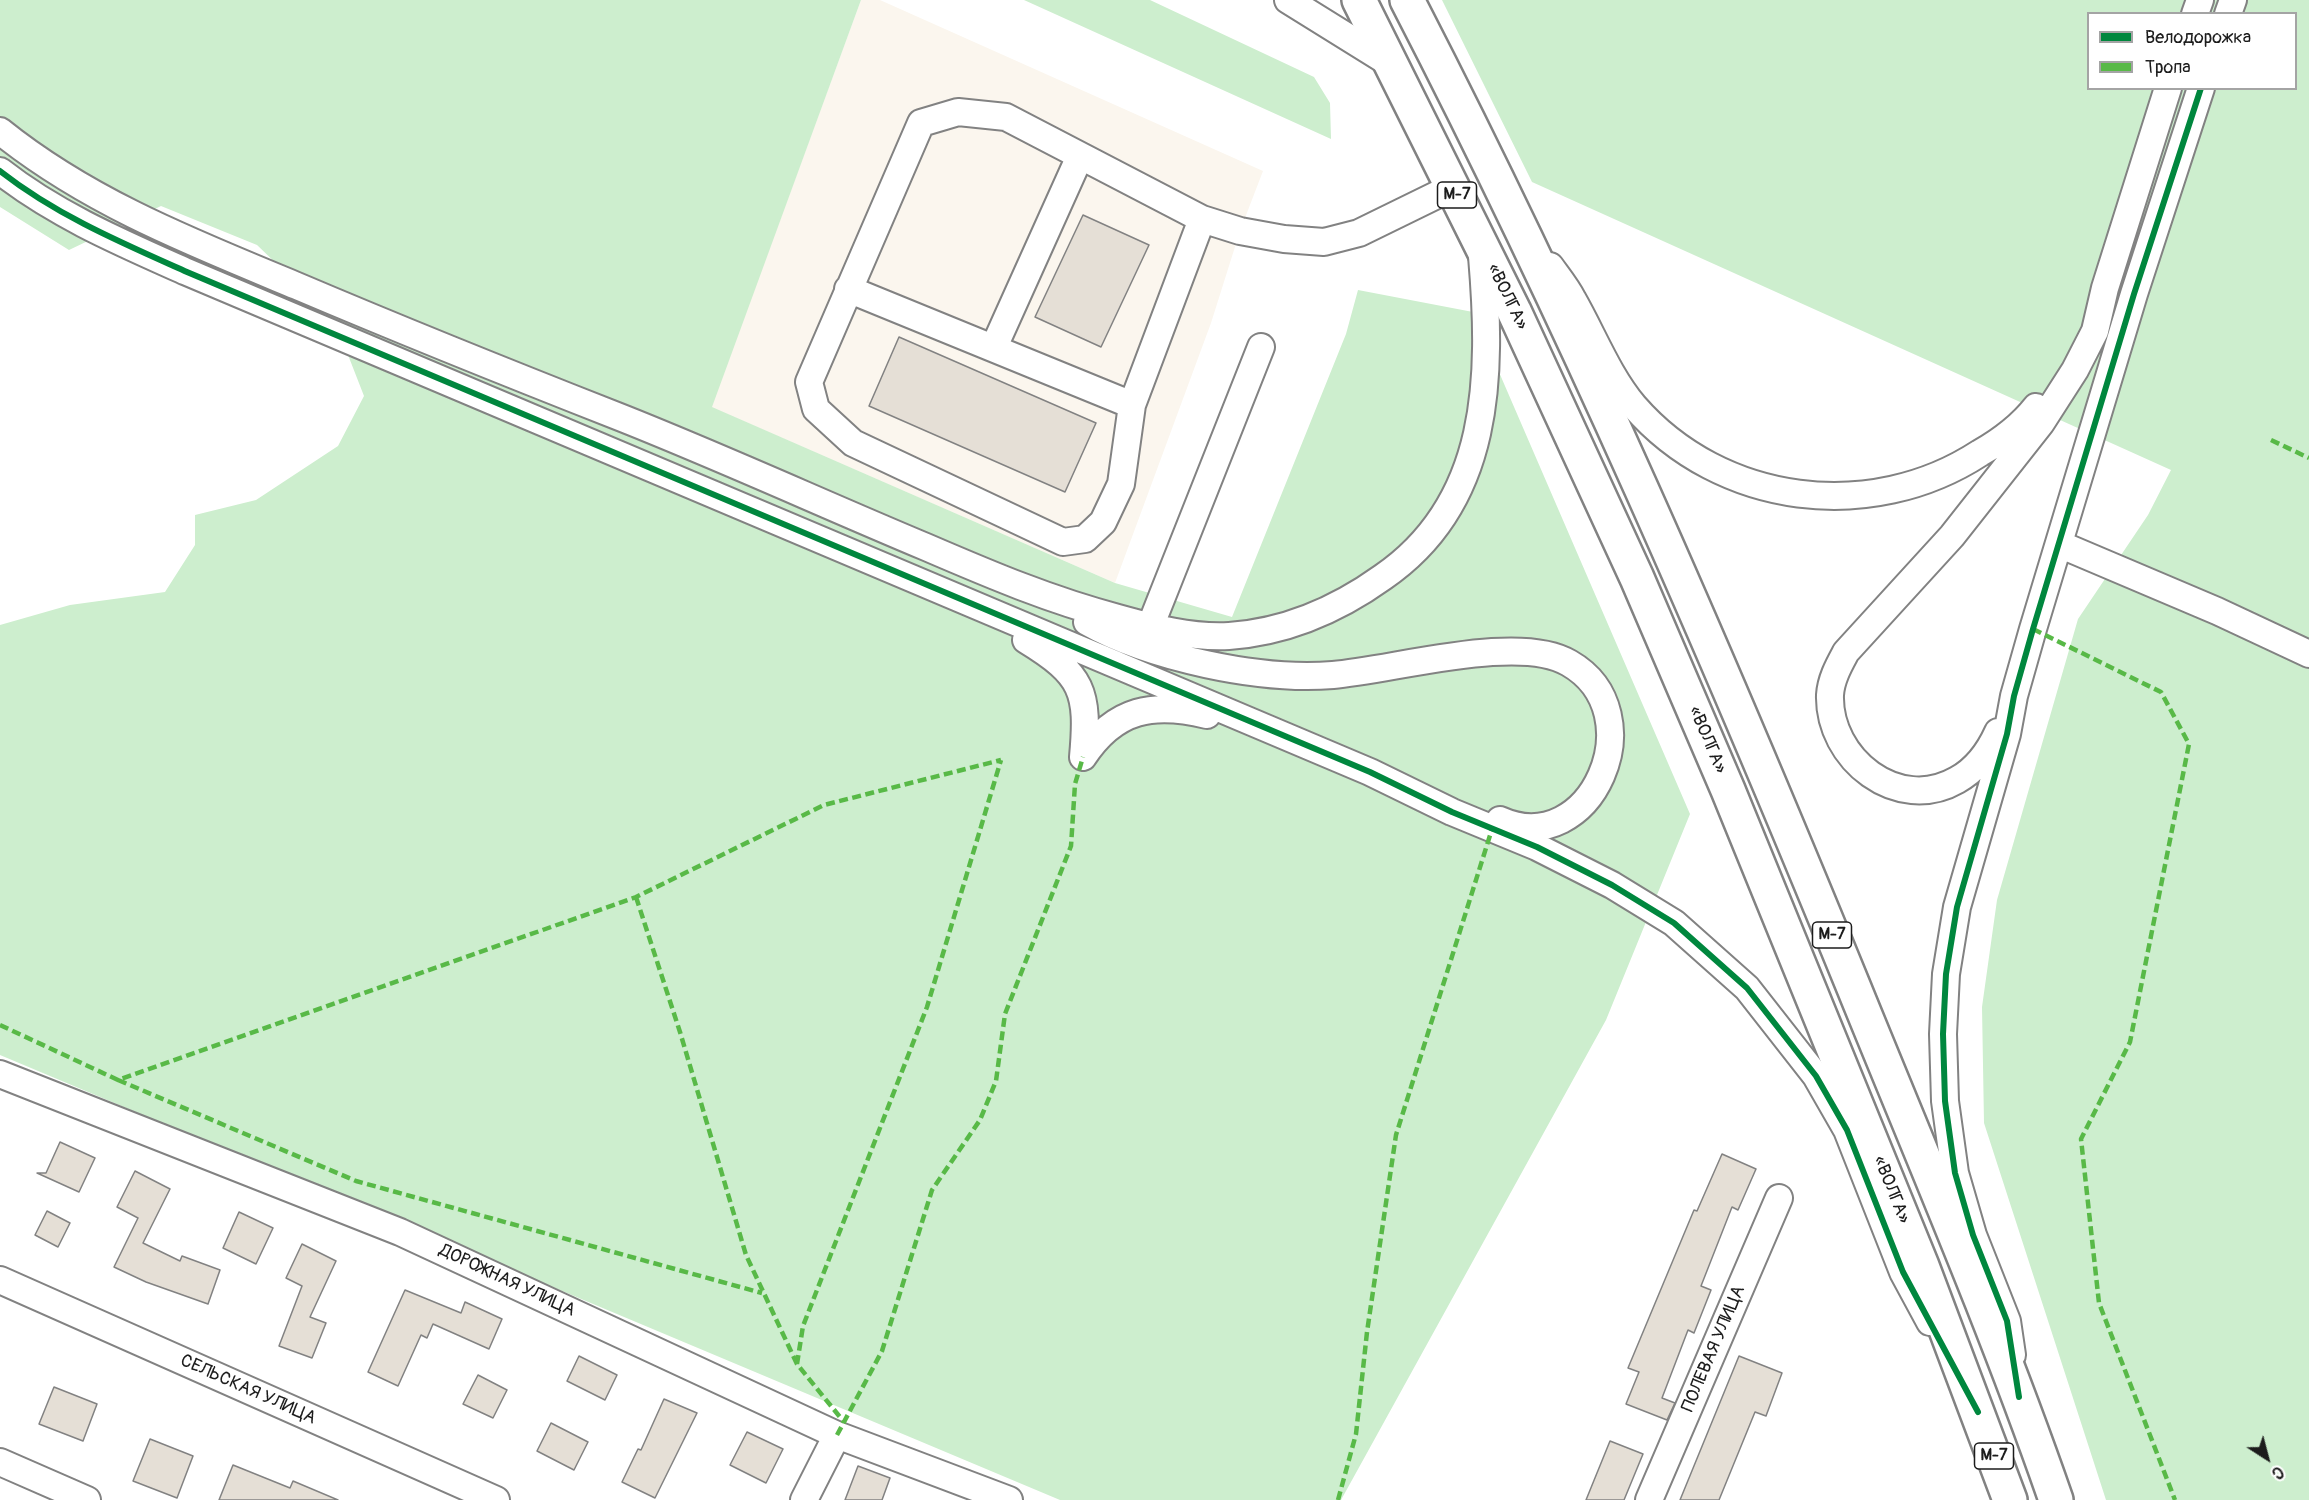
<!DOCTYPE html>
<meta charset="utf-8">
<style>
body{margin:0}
#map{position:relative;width:2309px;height:1500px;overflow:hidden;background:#fff;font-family:Pangolin,sans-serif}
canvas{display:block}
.legend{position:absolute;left:2087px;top:12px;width:210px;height:78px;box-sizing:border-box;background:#fff;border:2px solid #a4a4a4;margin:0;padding:8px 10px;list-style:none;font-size:18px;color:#1c1c1c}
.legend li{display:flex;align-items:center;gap:12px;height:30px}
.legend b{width:30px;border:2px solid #a4a4a4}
.north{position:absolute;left:2237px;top:1428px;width:60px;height:60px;-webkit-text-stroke:4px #fff;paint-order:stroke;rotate:144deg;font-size:16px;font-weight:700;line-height:24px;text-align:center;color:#1c1c1c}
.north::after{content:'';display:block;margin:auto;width:21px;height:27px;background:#1c1c1c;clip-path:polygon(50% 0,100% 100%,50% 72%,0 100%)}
</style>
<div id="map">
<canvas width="2309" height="1500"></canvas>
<ul class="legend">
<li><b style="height:8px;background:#00873e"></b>Велодорожка</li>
<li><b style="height:8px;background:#58b947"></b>Тропа</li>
</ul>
<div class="north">С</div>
</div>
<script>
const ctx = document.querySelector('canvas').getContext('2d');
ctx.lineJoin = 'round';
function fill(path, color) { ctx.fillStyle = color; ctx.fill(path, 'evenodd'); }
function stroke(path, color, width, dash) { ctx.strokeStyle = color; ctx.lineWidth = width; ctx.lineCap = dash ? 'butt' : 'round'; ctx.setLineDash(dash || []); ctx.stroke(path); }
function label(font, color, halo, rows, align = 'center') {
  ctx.font = font + ' Pangolin,sans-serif'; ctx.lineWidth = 6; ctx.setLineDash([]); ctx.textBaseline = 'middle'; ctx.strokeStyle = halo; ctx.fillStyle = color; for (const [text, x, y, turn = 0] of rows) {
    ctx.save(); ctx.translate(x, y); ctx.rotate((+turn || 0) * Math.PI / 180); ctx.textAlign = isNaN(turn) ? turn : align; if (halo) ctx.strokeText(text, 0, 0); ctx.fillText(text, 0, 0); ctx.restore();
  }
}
fill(new Path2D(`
 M 861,0 L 880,0 L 1263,171 L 1240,231 L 1211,323 L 1115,583 L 711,407 Z`), '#fbf6ee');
fill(new Path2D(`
 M 0,0 L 861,0 L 712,407 L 1115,583 L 1232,617 L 1346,334 L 1358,290 L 1473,312 L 1690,814 L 1606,1020 L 1341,1500 L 1060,1500 L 0,1055 L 0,625 L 70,605 L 165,592 L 195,545 L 195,515 L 256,500 L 338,446 L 364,396 L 334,319 L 257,245 L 161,206 L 69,250 L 0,207 Z
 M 1024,0 L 1150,0 L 1314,77 L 1330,103 L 1331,139 Z
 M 1442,0 L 2309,0 L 2309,1500 L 2106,1500 L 1984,1123 L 1982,1007 L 1997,900 L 2078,619 L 2148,515 L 2171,470 L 1532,182 ZM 2088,14 L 2296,14 L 2296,88 L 2088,88 Z`), '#cdeece');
const building = new Path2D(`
 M 1083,215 L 1149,245 L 1101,347 L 1035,317 Z
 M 899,337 L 1096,423 L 1065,492 L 869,406 Z
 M 60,1142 L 95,1158 L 79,1192 L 37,1173 L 46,1173 Z
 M 1722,1154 L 1756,1169 L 1738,1210 L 1732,1207 L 1701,1286 L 1711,1290 L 1694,1333 L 1688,1330 L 1662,1398 L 1675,1403 L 1667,1420 L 1626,1404 L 1639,1372 L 1628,1368 L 1694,1210 L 1697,1211 Z
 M 135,1171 L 170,1189 L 143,1243 L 180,1261 L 182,1256 L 220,1270 L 208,1304 L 146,1282 L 114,1267 L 138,1218 L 117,1207 Z
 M 47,1211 L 70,1223 L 58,1247 L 35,1235 Z
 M 239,1212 L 273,1228 L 256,1264 L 223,1248 Z
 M 302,1244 L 336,1261 L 310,1317 L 326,1323 L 312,1358 L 279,1346 L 302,1286 L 286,1278 Z
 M 405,1290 L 461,1313 L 465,1302 L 502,1319 L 489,1349 L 433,1324 L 427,1338 L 421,1335 L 398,1386 L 368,1372 Z
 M 579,1356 L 617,1375 L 605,1400 L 567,1381 Z
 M 1739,1356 L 1782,1373 L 1766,1416 L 1755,1412 L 1719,1500 L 1680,1500 Z
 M 478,1375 L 507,1390 L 493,1418 L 463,1404 Z
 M 54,1387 L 97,1404 L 83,1441 L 39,1424 Z
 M 664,1399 L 697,1413 L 655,1498 L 622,1482 L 638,1449 L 641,1450 Z
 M 551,1423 L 588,1442 L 574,1470 L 537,1451 Z
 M 747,1432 L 783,1449 L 766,1483 L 730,1465 Z
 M 150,1439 L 193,1456 L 177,1498 L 133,1481 Z
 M 1610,1441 L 1643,1454 L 1624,1500 L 1586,1500 Z
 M 233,1465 L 290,1488 L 293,1481 L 338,1500 L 219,1500 Z
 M 858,1466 L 890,1478 L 882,1500 L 845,1500 Z`);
fill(building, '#e5dfd6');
stroke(building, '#828282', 1.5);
const minor = new Path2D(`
 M 1288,0 L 1391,64
 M 2195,14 L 2200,0
 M 2228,14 L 2233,0
 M 0,131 C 88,202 193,243 297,286 C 403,331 510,374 617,416 C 721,457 823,504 926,547 C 991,575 1050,600 1118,618 C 1154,628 1191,638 1229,636 C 1286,632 1337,610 1383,577 C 1492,502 1492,375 1482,256
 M 0,171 C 56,215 122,243 187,272 L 1370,772 L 1452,812 L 1537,847 L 1612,885 L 1674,923 L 1747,988 L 1816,1076 L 1847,1130 L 1903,1272 L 1930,1322
 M 1202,219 L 1132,405 L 1121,484 L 1103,522 L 1085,539 L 1063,542 L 853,443 L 816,409 L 809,382 L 921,123 L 958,112 L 1006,117 L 1202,219 L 1240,231 L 1284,239 L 1324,242 L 1359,233 L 1453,187
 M 1550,266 C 1558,277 1567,288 1573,300 C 1593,335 1608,375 1634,406 C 1721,506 1871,524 1980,453 C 2001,441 2021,426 2036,407
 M 848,289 L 1132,405
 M 994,347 L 1080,156
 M 2059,544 L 2217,611 L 2309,654
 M 1087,622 C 1151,658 1260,681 1333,675 C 1394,670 1519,633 1569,663 C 1656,713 1591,861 1500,820
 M 1150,627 L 1261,347
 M 1026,640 C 1083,675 1089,691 1083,757
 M 1998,732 C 1989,752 1977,769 1957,780 C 1898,814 1828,759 1830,695 C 1831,679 1839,665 1846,652 L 1952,536 L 2041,423 L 2075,370 L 2095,331 L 2105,288 L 2168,88
 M 1083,757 C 1115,708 1154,702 1207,715
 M 0,1074 L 400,1232 L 837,1435 L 1009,1500
 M 0,1280 L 496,1500
 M 2012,1355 L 2007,1321 L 1973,1235 L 1955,1173 L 1945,1101 L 1943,1034 L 1946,974 L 1957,907 L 2007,734 L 2014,696 L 2033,629 L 2134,294 L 2201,88
 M 0,1462 L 87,1500
 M 804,1500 L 837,1435
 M 1649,1500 L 1779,1198`);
const highway = new Path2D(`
 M 1359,0 L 1514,311 L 1637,578 L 1728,790 L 1922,1266 L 2010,1500
 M 1407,0 C 1573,321 1717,653 1854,988 C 1923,1158 1996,1327 2056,1500`);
stroke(minor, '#828282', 30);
stroke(highway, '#828282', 38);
stroke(minor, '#fff', 26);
stroke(highway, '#fff', 33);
stroke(new Path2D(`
 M 2271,440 L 2309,458
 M 2033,629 L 2161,692 L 2189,744 L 2130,1042 L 2081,1139 L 2099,1303 L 2175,1500
 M 636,897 L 680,1032 L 746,1255 L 797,1364 L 844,1422
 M 0,1025 L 118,1080 L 636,897 L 824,805 L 1001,760
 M 118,1080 L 356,1181 L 762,1293
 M 797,1364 L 803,1326 L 927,1007 L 1001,760
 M 837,1435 L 882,1351 L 932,1190 L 980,1120 L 996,1081 L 1005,1014 L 1071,846 L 1075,784 L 1083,757
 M 1338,1500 L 1356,1434 L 1367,1332 L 1396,1135 L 1492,829`), '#58b947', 4.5, [9, 4.5]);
stroke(new Path2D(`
 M 0,171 C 56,215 122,243 187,272 L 1370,772 L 1452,812 L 1537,847 L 1612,885 L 1674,923 L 1747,988 L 1816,1076 L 1847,1130 L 1903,1272 L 1978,1412
 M 2019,1397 L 2007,1321 L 1973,1235 L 1955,1173 L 1945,1101 L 1943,1034 L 1946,974 L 1957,907 L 2007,734 L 2014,696 L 2033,629 L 2134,294 L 2201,88`), '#00873e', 6);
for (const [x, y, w] of [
 [1457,195,39],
 [1832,935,39],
 [1994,1456,39]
]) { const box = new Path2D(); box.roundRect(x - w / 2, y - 13, w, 26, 4.5); ctx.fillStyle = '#fff'; ctx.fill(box); stroke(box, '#1c1c1c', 1.5); }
label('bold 16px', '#1c1c1c', null, [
 ["М-7",1457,195],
 ["М-7",1832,935],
 ["М-7",1994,1456]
]);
label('18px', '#1c1c1c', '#fff', [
 ["«ВОЛГА»",1507,297,64],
 ["«ВОЛГА»",1707,740,67],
 ["«ВОЛГА»",1891,1190,68],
 ["ДОРОЖНАЯ УЛИЦА",507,1281,25],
 ["ПОЛЕВАЯ УЛИЦА",1714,1349,-67],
 ["СЕЛЬСКАЯ УЛИЦА",248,1390,24]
]);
</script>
